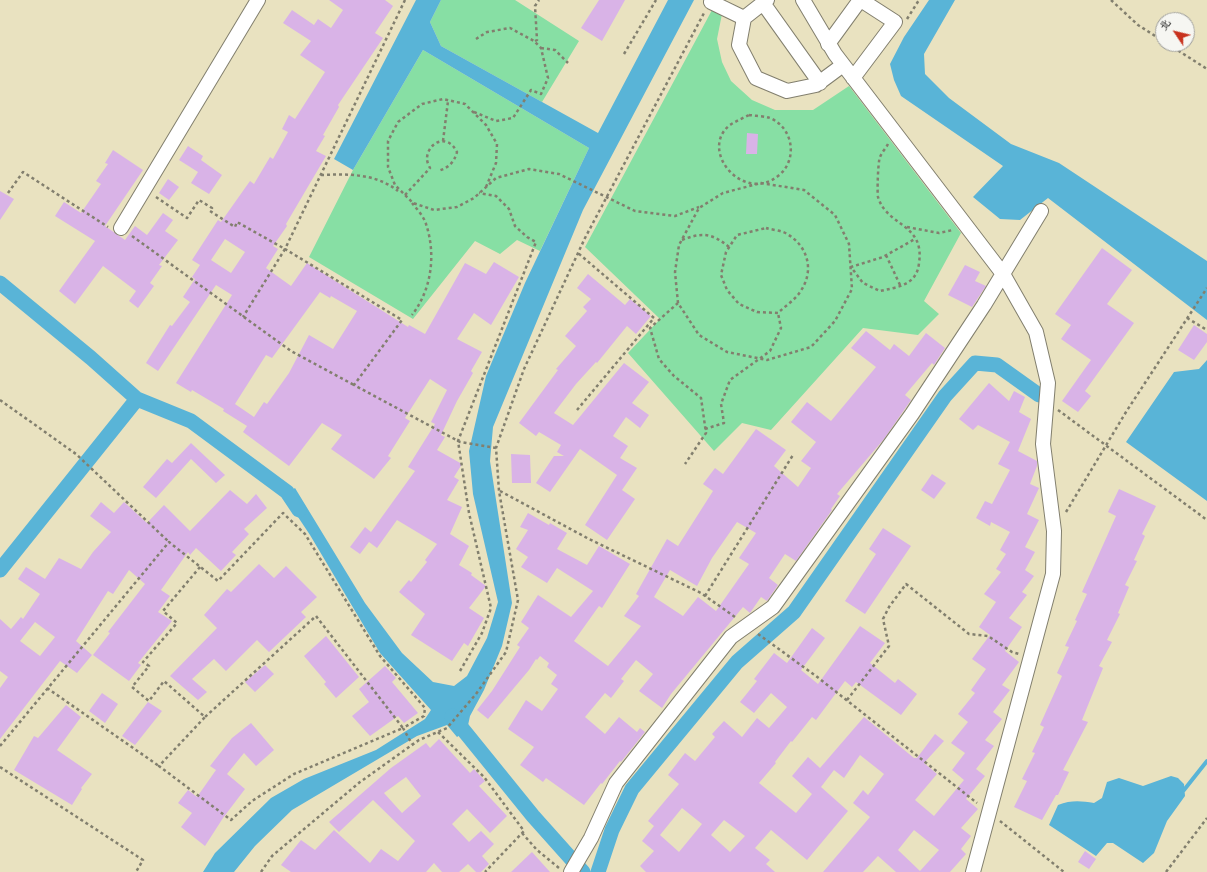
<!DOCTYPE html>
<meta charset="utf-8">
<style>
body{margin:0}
#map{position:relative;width:1207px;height:872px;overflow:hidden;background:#e9e2c0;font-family:Dekko,"LXGW WenKai TC",sans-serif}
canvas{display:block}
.north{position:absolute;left:1155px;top:12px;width:40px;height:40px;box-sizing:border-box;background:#f6f6f2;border:1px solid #9f9f9c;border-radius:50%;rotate:305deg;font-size:11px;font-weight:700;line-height:16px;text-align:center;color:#1c1c1c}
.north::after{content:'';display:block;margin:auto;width:14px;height:18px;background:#c8321e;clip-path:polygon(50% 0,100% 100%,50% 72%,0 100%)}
</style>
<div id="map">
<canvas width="1207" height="872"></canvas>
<div class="north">北</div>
</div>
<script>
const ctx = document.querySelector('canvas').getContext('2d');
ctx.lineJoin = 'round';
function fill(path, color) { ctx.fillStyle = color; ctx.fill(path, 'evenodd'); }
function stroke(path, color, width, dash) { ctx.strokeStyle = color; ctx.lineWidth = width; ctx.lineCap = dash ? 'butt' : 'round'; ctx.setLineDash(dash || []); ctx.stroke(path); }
fill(new Path2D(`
 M 441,0 L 515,0 L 579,41 L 542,102 L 441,46 L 430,22 Z
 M 712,10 L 722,14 L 717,39 L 722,62 L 731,81 L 752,100 L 775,110 L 813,110 L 849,86 L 961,233 L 924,301 L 939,314 L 918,335 L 863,328 L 771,430 L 742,423 L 714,451 L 628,353 L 660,319 L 585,247 Z
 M 423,50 L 589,148 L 540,251 L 517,240 L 500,254 L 475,241 L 413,319 L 309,257 L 353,170 Z`), '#87dfa4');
fill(new Path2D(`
 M 416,0 L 441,0 L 430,22 L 441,46 L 598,133 L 668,0 L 694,0 L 583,210 L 493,427 L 490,461 L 512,603 L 502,646 L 484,690 L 470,716 L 467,730 L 457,737 L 447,725 L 417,736 L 292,810 L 255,846 L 234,872 L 203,872 L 215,853 L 271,798 L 304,779 L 376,750 L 425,719 L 431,710 L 380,653 L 310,535 L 284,496 L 295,488 L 365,603 L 402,653 L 433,682 L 454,686 L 467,676 L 487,638 L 498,602 L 473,494 L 469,451 L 486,376 L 525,283 L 589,148 L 423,50 L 353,170 L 334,159 Z
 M 929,0 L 955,0 L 924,54 L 925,74 L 949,98 L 1011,144 L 1059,163 L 1207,261 L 1207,320 L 1048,198 L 1020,220 L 1000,219 L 973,197 L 1003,166 L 901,96 L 894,80 L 890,64 L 904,37 Z
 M 1207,360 L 1207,501 L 1126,442 L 1174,372 L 1199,369 Z
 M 1171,776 L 1178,778 L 1184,784 L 1185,796 L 1167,821 L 1154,853 L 1143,863 L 1113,843 L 1107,843 L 1096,856 L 1049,825 L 1058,805 C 1071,800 1081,801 1094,803 L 1102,798 L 1107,782 L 1119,778 L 1143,786 Z`), '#59b4d7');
stroke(new Path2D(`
 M 1184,790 L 1207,761`), '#59b4d7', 4);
stroke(new Path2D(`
 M 0,283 L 91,358 L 137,399 L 0,570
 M 137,399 L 191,421 L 287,492 L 299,510
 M 452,716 L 533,816 L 583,872
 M 598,872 L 612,830 L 632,789 L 737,662 L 794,612 L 945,396 L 975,363 L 997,365 L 1039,395`), '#59b4d7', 15);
fill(new Path2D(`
 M 329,0 L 385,0 L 393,6 L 375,33 L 383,38 L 338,105 L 339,107 L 323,135 L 325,136 L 316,151 L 326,156 L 286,224 L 287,226 L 273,246 L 278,249 L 266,268 L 291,286 L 307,263 L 408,327 L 409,325 L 425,334 L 465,263 L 486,274 L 494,262 L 519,277 L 491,325 L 474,313 L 457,339 L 482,352 L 471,371 L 473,373 L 457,401 L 441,435 L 445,437 L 437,450 L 462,464 L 454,477 L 459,480 L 447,500 L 462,507 L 450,534 L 469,546 L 459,565 L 472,573 L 471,575 L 486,586 L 469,608 L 484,618 L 468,646 L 464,643 L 452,661 L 411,635 L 425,614 L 399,592 L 409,580 L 411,582 L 427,562 L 425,560 L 437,544 L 397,520 L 377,548 L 369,542 L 360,554 L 350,547 L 365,527 L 371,532 L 415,471 L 408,467 L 435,424 L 431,422 L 447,390 L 430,379 L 405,418 L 410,421 L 388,456 L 391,458 L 374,479 L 331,449 L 342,435 L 322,423 L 289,466 L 243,432 L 247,426 L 223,411 L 224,409 L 192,390 L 191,392 L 176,383 L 232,295 L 216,285 L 158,371 L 146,363 L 170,325 L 172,326 L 190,302 L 183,297 L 195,279 L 192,277 L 200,265 L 192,260 L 218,220 L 221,222 L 250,181 L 254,184 L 270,157 L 273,159 L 288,132 L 282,129 L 289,115 L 295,119 L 325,72 L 300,55 L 311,41 L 283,23 L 292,10 L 314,25 L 318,19 L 331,28 L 343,10 ZM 225,239 L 245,252 L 231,273 L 211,260 ZM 320,292 L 330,298 L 331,296 L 357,311 L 333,349 L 309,335 L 289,373 L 267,404 L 264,402 L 254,417 L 235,404 L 266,355 L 272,358 Z
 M 599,0 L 625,0 L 602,41 L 581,28 Z
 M 747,133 L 758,134 L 757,154 L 746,154 Z
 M 188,146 L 203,156 L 201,160 L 222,175 L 209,194 L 191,183 L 198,172 L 179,160 Z
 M 113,150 L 143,170 L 105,226 L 125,240 L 135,226 L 147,235 L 163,213 L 173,220 L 165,231 L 178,240 L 159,265 L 162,266 L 150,283 L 154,286 L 138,308 L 129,301 L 136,291 L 103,266 L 75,304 L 59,291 L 95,241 L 55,216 L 64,202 L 81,213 L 101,184 L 96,181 L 108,164 L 105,163 Z
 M 168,179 L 179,187 L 169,200 L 159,193 Z
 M 0,191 L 14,199 L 0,220 Z
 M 1102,248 L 1132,270 L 1107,304 L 1134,323 L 1085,391 L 1091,396 L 1078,412 L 1062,401 L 1091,360 L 1061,339 L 1071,325 L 1055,314 Z
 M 965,265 L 980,272 L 975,281 L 986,286 L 972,307 L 948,295 Z
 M 588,274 L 625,305 L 630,299 L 651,316 L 636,334 L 627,326 L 597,363 L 596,362 L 576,384 L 554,413 L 573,425 L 624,363 L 649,382 L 632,403 L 649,415 L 640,428 L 626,417 L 613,436 L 628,446 L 620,458 L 637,468 L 622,490 L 635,499 L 607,540 L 585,525 L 617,475 L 580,449 L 550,492 L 536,483 L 554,456 L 564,456 L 557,452 L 561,445 L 539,432 L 536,436 L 519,423 L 558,370 L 556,369 L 576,346 L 565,336 L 587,311 L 583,307 L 591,299 L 577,288 Z
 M 1194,325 L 1207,334 L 1207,342 L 1194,360 L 1178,350 Z
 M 866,331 L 890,350 L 894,344 L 909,356 L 926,333 L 945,348 L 934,365 L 932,363 L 905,395 L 911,400 L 884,439 L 837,494 L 840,496 L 831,509 L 832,510 L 796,561 L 785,554 L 769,578 L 778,585 L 767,601 L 761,597 L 750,613 L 743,607 L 671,694 L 662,708 L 639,691 L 653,674 L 636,660 L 621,679 L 624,681 L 611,698 L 605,693 L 585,717 L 605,734 L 619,717 L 637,732 L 640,728 L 645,732 L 621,762 L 620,761 L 602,784 L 601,783 L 584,805 L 546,778 L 543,782 L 520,765 L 534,747 L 508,729 L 526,700 L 542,711 L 558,689 L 551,684 L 557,675 L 547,667 L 549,663 L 540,656 L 537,660 L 536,659 L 529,670 L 488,719 L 477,710 L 492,691 L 520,647 L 517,645 L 529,628 L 521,622 L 538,595 L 571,617 L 593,591 L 557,568 L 547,583 L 521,567 L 528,557 L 516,549 L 528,530 L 520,527 L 528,513 L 549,525 L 550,523 L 567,533 L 557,549 L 587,565 L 599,546 L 630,564 L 602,608 L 599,606 L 574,641 L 608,666 L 641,626 L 624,616 L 639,596 L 636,594 L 667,539 L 678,546 L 713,491 L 703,484 L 715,468 L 723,474 L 756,429 L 786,450 L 774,466 L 798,487 L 811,468 L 801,461 L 816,442 L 791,422 L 807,402 L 831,421 L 876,367 L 851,348 ZM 737,522 L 756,533 L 739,558 L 749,564 L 716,611 L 698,597 L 683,616 L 654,597 L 670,570 L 697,586 L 712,558 Z
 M 989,383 L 1009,401 L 1014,391 L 1025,397 L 1019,412 L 1031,419 L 1018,451 L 1037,461 L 1037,466 L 1030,484 L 1039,488 L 1027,514 L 1039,520 L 1025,547 L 1035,552 L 1025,570 L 1034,576 L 1022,592 L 1027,595 L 1009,618 L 1022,627 L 1005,651 L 1019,662 L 1002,685 L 1010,690 L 993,712 L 1002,719 L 985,740 L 994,746 L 976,769 L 985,776 L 966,799 L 978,809 L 961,828 L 971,836 L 961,849 L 966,854 L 950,872 L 896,872 L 878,856 L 863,872 L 823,872 L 870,817 L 853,803 L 863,790 L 868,795 L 884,774 L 860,755 L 844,778 L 834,770 L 821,787 L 848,811 L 807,860 L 771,830 L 755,848 L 770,860 L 766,864 L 775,872 L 646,872 L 640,866 L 654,851 L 642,841 L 654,826 L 648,821 L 679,784 L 668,775 L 685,753 L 695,761 L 715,737 L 712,734 L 724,721 L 742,737 L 757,718 L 769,728 L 787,707 L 771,693 L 754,713 L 740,702 L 757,681 L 754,679 L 774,653 L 787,663 L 812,628 L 825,638 L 801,670 L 818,684 L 860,626 L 885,643 L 870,663 L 895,683 L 898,679 L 917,694 L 901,715 L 856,682 L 852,687 L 845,681 L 816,720 L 812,717 L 792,742 L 791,741 L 775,762 L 776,763 L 759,783 L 796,813 L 812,794 L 792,776 L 808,757 L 820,768 L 864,717 L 914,758 L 917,758 L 935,734 L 944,741 L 924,763 L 937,774 L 915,800 L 934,816 L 964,780 L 952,770 L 965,753 L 951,743 L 968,722 L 958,714 L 975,693 L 971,690 L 986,669 L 972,659 L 990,635 L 979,627 L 996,602 L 984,594 L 1001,572 L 996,569 L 1006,554 L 1000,550 L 1010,532 L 991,522 L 990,526 L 976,518 L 985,501 L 992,504 L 1010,470 L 998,464 L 1010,442 L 978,425 L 973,430 L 959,419 ZM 682,808 L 702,824 L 679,852 L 660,835 ZM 724,820 L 745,836 L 730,852 L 711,835 ZM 914,830 L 939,850 L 920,871 L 898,850 Z
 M 191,443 L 225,475 L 216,483 L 191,459 L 156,498 L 143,487 L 167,459 L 172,463 Z
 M 511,454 L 530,455 L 531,483 L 512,483 Z
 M 932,474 L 946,483 L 934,499 L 921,490 Z
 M 1119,489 L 1156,506 L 1142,534 L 1145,536 L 1134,560 L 1137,561 L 1125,585 L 1129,587 L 1118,613 L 1120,614 L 1107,640 L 1112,642 L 1099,666 L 1103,668 L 1082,720 L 1088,722 L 1063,770 L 1069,772 L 1058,795 L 1056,795 L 1042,820 L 1014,807 L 1027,781 L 1022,779 L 1035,753 L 1032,752 L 1044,727 L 1040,725 L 1062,676 L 1057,673 L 1069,647 L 1065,646 L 1077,621 L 1075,620 L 1087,594 L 1082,592 L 1116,516 L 1108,512 Z
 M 230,490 L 247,504 L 256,494 L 267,508 L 244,529 L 249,534 L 232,552 L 236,555 L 221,571 L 196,548 L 190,555 L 188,552 L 161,590 L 170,596 L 158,612 L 172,621 L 138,663 L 141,665 L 129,681 L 93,655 L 110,633 L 108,632 L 145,584 L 129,570 L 113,594 L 108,591 L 76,641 L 92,655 L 77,673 L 60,661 L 0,739 L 0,688 L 8,677 L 0,671 L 0,619 L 11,629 L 21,617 L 23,619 L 40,594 L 18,579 L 26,567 L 45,579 L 59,558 L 81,569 L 93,552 L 111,532 L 90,516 L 101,502 L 114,513 L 124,502 L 147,523 L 164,505 L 190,531 ZM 35,622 L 55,637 L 40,656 L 20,641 Z
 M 883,528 L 911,546 L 865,614 L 845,601 L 876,554 L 869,549 Z
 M 259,564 L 274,578 L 286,566 L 317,597 L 301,612 L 306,617 L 269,652 L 257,640 L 226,671 L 214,659 L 192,679 L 207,692 L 198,700 L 170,676 L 217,628 L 204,615 L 227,589 L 231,592 Z
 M 326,636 L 359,677 L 336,698 L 324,684 L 326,682 L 304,656 Z
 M 265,665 L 274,674 L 255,692 L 245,682 Z
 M 385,666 L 396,678 L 392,682 L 418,713 L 404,723 L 398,716 L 370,736 L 352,716 L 369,702 L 359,689 Z
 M 102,693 L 118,704 L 105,723 L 89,711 Z
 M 148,702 L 162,711 L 135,745 L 122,736 Z
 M 66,705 L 81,717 L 57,750 L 92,774 L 81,788 L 82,789 L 72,805 L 14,770 L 34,736 L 38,738 Z
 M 251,723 L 274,750 L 256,766 L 244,753 L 227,774 L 245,789 L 223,818 L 205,846 L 181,827 L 192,813 L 178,803 L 188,790 L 197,797 L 216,770 L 210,766 L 232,738 Z
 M 439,739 L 470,773 L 474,769 L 485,781 L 479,786 L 507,816 L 490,833 L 467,809 L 452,824 L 469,842 L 481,831 L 494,844 L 482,856 L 489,864 L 481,872 L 476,872 L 468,864 L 459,872 L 442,872 L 434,863 L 426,872 L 291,872 L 281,865 L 301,840 L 315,850 L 334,830 L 370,863 L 381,849 L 398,861 L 415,841 L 373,800 L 339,832 L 329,822 L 391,768 L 426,743 L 430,748 ZM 406,777 L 421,796 L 402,813 L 384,793 Z
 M 1085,851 L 1096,859 L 1089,869 L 1078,862 Z
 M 532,852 L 550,872 L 511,872 Z`), '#d9b3e7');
const minor = new Path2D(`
 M 767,0 L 744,18 L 739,45 L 756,78 L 787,91 L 816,85 L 843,65
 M 803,0 L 835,54 L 1003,274 L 1036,332 L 1048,383 L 1043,444 L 1054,531 L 1053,574 L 973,872
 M 711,2 L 744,18
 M 763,3 L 820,83
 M 828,44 L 860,0
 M 853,78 L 895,22 L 861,0
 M 121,228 L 258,0
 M 571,872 L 591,838 L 616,783 L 731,637 L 773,607 L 912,414 L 984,305 L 1041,211`);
stroke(minor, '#827f6e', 16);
stroke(new Path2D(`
 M 405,0 L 285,249 L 402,320 L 354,385 L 460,442 L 496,448
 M 1111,0 L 1138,25 L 1163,41
 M 907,19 L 919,0
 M 535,41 L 537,40 L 535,6 L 539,0
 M 1168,44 L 1207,69
 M 541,48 L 555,50 L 568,63
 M 624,54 L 656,0
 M 474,112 L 496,121 L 513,118 L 531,90 L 541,94 L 548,78 L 541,48 L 534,41 L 510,28 L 487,32 L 476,39
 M 749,115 C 756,116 764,116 770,118 C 794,128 798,161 778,176 C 743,204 698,150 730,125 C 736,121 743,118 749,115 Z
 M 443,141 L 448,101
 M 888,144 C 886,148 882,152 880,157 C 878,161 877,192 878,197 C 887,227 925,223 919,263 C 917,285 898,287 880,291 L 863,283 L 851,267 L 883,257 L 915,239
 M 321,175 C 348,174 375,173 398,191
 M 486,187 L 496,163 L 497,144 L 486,125 L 465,104 L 443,99 L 422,104 L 398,122 L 388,141 L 388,167 L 395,185 L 413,203 L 434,210 L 457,207 L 474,198 L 496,178 L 529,169 L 559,174 L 635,211 L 675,216 L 699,207
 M 8,193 L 23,172 L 108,227
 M 405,195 L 430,168 C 429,166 427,162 427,159 C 427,143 447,132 457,152 C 454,163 448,168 438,171
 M 156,197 L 187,218 L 199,200 L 212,208 L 210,211 L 235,227 L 237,222 L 285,249 L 243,317
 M 412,203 C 417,209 424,217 426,224 C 436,254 432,289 412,315
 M 907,227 L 939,233 L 953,230
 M 766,228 C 772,230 781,230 787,234 C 808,246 815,271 800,292 C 795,300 785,306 778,313 L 757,312 L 739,304 L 727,290 L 721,275 L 726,252 L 737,235 Z
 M 132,236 L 291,351 L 354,385
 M 682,240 C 702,232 712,233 729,247
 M 886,255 L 901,287
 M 678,303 L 675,272 L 679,245 L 699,208 L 723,193 L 761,183 L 804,190 L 835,215 L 849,244 L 852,289 L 835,321 L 811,347 L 767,360 L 727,352 L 699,335 L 678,303 L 650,328 L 659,359 L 674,376 L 701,398 L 706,433 L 685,464
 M 1187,318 L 1207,330
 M 0,400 L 76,454 L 169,542
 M 577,410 L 654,318 L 578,253
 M 1058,410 L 1207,520
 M 705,429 L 724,423 L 721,404 L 730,380 L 770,351 L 781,328 L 778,313
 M 500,491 L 589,539 L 701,593 L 735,617
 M 1066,512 L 1126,412 L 1207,288
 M 200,567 L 163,611 L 177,623 L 143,662 L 149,666 L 132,687 L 149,701 L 164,681 L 205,717 L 159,766 L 231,820 L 252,801 L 294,774 L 403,728 L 316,616 L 205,717
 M 705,596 L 793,455
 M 758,634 L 816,676 L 977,803
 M 460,671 L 482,633 L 491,608 L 469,513 L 458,441 L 536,242 L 527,237 L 515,226 L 509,209 L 496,196 L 479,193
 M 47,688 L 159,766
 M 847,700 L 889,646 L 883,619 L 889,607 L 906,584 L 969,634 L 988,636 L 1012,652 L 1019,654
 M 438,732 L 484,777 L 524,831 L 485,872
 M 0,746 L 169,542 L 218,581 L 283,513 L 305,534 L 380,656 L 425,708 L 424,716 L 403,728 L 412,744
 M 0,767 L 143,860 L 136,872
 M 1000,821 L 1064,872
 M 522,833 L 537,850 L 559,868
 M 261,872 L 272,856 L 360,782 L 419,740 L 447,728 L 476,694 L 506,652 L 518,600 L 499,491 L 496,448 L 524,369 L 585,238 L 704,13
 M 1166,872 L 1207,818`), '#827f6e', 2.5, [3, 3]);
stroke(minor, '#fff', 14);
</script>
